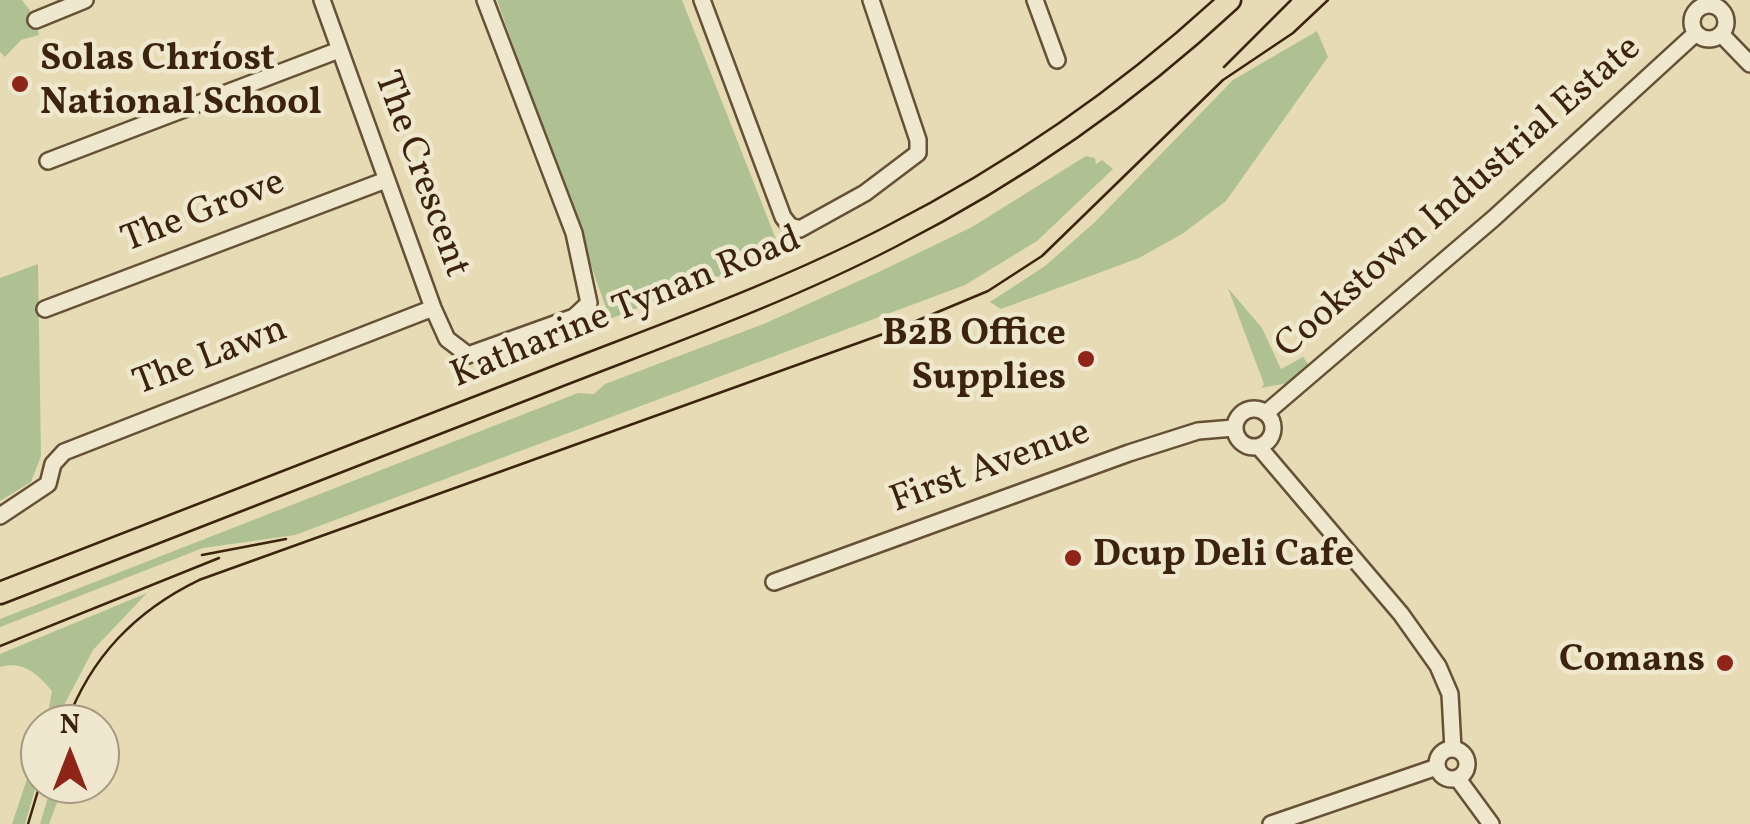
<!DOCTYPE html>
<meta charset="utf-8">
<style>
body{margin:0}
#map{position:relative;width:1750px;height:824px;overflow:hidden;background:#e6dbb4;font-family:Vollkorn,serif}
canvas{display:block}
.north{position:absolute;left:20px;top:704px;width:100px;height:100px;box-sizing:border-box;background:#efe8ce;border:2px solid #a79981;border-radius:50%;rotate:0deg;font-size:28px;font-weight:700;line-height:40px;text-align:center;color:#3c230d}
.north::after{content:'';display:block;margin:auto;width:35px;height:45px;background:#8f2418;clip-path:polygon(50% 0,100% 100%,50% 72%,0 100%)}
</style>
<div id="map">
<canvas width="1750" height="824"></canvas>
<div class="north">N</div>
</div>
<script>
const ctx = document.querySelector('canvas').getContext('2d');
ctx.lineJoin = 'round';
function fill(path, color) { ctx.fillStyle = color; ctx.fill(path, 'evenodd'); }
function stroke(path, color, width, dash) { ctx.strokeStyle = color; ctx.lineWidth = width; ctx.lineCap = dash ? 'butt' : 'round'; ctx.setLineDash(dash || []); ctx.stroke(path); }
function label(font, color, halo, rows, align = 'center') {
  ctx.font = font + ' Vollkorn,serif'; ctx.lineWidth = 9; ctx.setLineDash([]); ctx.textBaseline = 'middle'; ctx.strokeStyle = halo; ctx.fillStyle = color; for (const [text, x, y, turn = 0] of rows) {
    ctx.save(); ctx.translate(x, y); ctx.rotate((+turn || 0) * Math.PI / 180); ctx.textAlign = isNaN(turn) ? turn : align; if (halo) ctx.strokeText(text, 0, 0); ctx.fillText(text, 0, 0); ctx.restore();
  }
}
fill(new Path2D(`
 M 0,0 L 22,0 L 35,17 L 39,35 L 21,40 L 5,57 L 0,52 Z
 M 497,0 L 682,0 L 781,252 L 610,319 Z
 M 1317,31 L 1328,57 L 1226,201 L 1182,234 L 1139,258 L 1001,309 L 990,302 L 1045,266 L 1095,222 L 1233,80 Z
 M 1086,156 L 1095,158 L 1096,164 L 1102,160 L 1113,169 L 1037,241 L 965,285 L 295,535 L 203,548 L 0,627 L 0,619 L 578,393 L 594,394 L 605,384 L 766,323 L 883,270 L 972,227 Z
 M 38,264 L 41,456 L 31,482 L 0,501 L 0,278 Z
 M 1228,288 L 1262,328 L 1281,369 L 1303,357 L 1310,367 L 1288,383 L 1261,388 L 1264,384 Z
 M 147,593 L 93,650 L 54,724 L 46,724 L 52,691 C 38,674 23,660 0,667 L 0,654 Z
 M 40,740 L 40,773 L 25,824 L 12,824 Z
 M 52,784 L 64,784 L 49,824 L 40,824 Z`), '#afc192');
const minor = new Path2D(`
 M 322,0 L 433,308 L 447,339 L 468,355 L 574,317 L 589,303 L 574,233 L 485,0
 M 702,0 L 783,217 L 790,226 L 800,229 L 865,193 L 918,153 L 918,140 L 871,0
 M 1035,0 L 1057,60
 M1692 22a17 17 0 1 1 34 0a17 17 0 1 1-34 0Z
 M 36,20 L 85,0
 M 1721,34 L 1750,64
 M 48,161 L 339,50
 M 45,309 L 386,180
 M1235 428a19 19 0 1 1 38 0a19 19 0 1 1-38 0Z
 M 1266,413 L 1494,218 L 1696,33
 M 1259,447 L 1401,614 L 1438,666 L 1450,694 L 1453,749
 M 0,516 L 48,484 L 53,464 L 64,452 L 433,308
 M 774,582 L 1129,453 L 1198,431 L 1234,428
 M1437 764a15 15 0 1 1 30 0a15 15 0 1 1-30 0Z
 M 1458,779 L 1491,824
 M 1271,824 L 1437,767`);
const major = new Path2D(`
 M 0,593 C 178,524 357,456 535,385 C 654,338 776,296 890,237 C 1013,174 1129,94 1230,0`);
stroke(minor, '#665137', 20);
stroke(major, '#3c230d', 25);
stroke(minor, '#efe8ce', 15);
stroke(major, '#e6dbb4', 20);
stroke(new Path2D(`
 M 1224,67 L 1291,0
 M 202,555 L 286,539
 M 0,646 L 219,558
 M 66,724 C 91,657 135,611 199,580 L 897,329 L 988,291 L 1042,256 L 1223,80 L 1293,33 L 1328,0
 M 28,824 L 40,784`), '#3c230d', 2.5);
for (const [x, y, r, color] of [
 [20,84,10,"#8f2418"],
 [1086,359,10,"#8f2418"],
 [1073,558,10,"#8f2418"],
 [1725,663,10,"#8f2418"]
]) { const dot = new Path2D(); dot.arc(x, y, r, 0, 2 * Math.PI); ctx.fillStyle = color; ctx.fill(dot); stroke(dot, '#efe8ce', 4); }
label('bold 38px', '#3c230d', '#efe8ce', [
 ["Solas Chríost",40,62],
 ["National School",40,106],
 ["B2B Office",1066,337,"right"],
 ["Supplies",1066,381,"right"],
 ["Dcup Deli Cafe",1093,558],
 ["Comans",1705,663,"right"]
], 'left');
label('38px', '#3c230d', '#efe8ce', [
 ["The Crescent",419,175,70],
 ["Cookstown Industrial Estate",1460,199,-41],
 ["The Grove",204,214,-21],
 ["Katharine Tynan Road",627,310,-22],
 ["The Lawn",211,359,-21],
 ["First Avenue",991,469,-20]
]);
</script>
